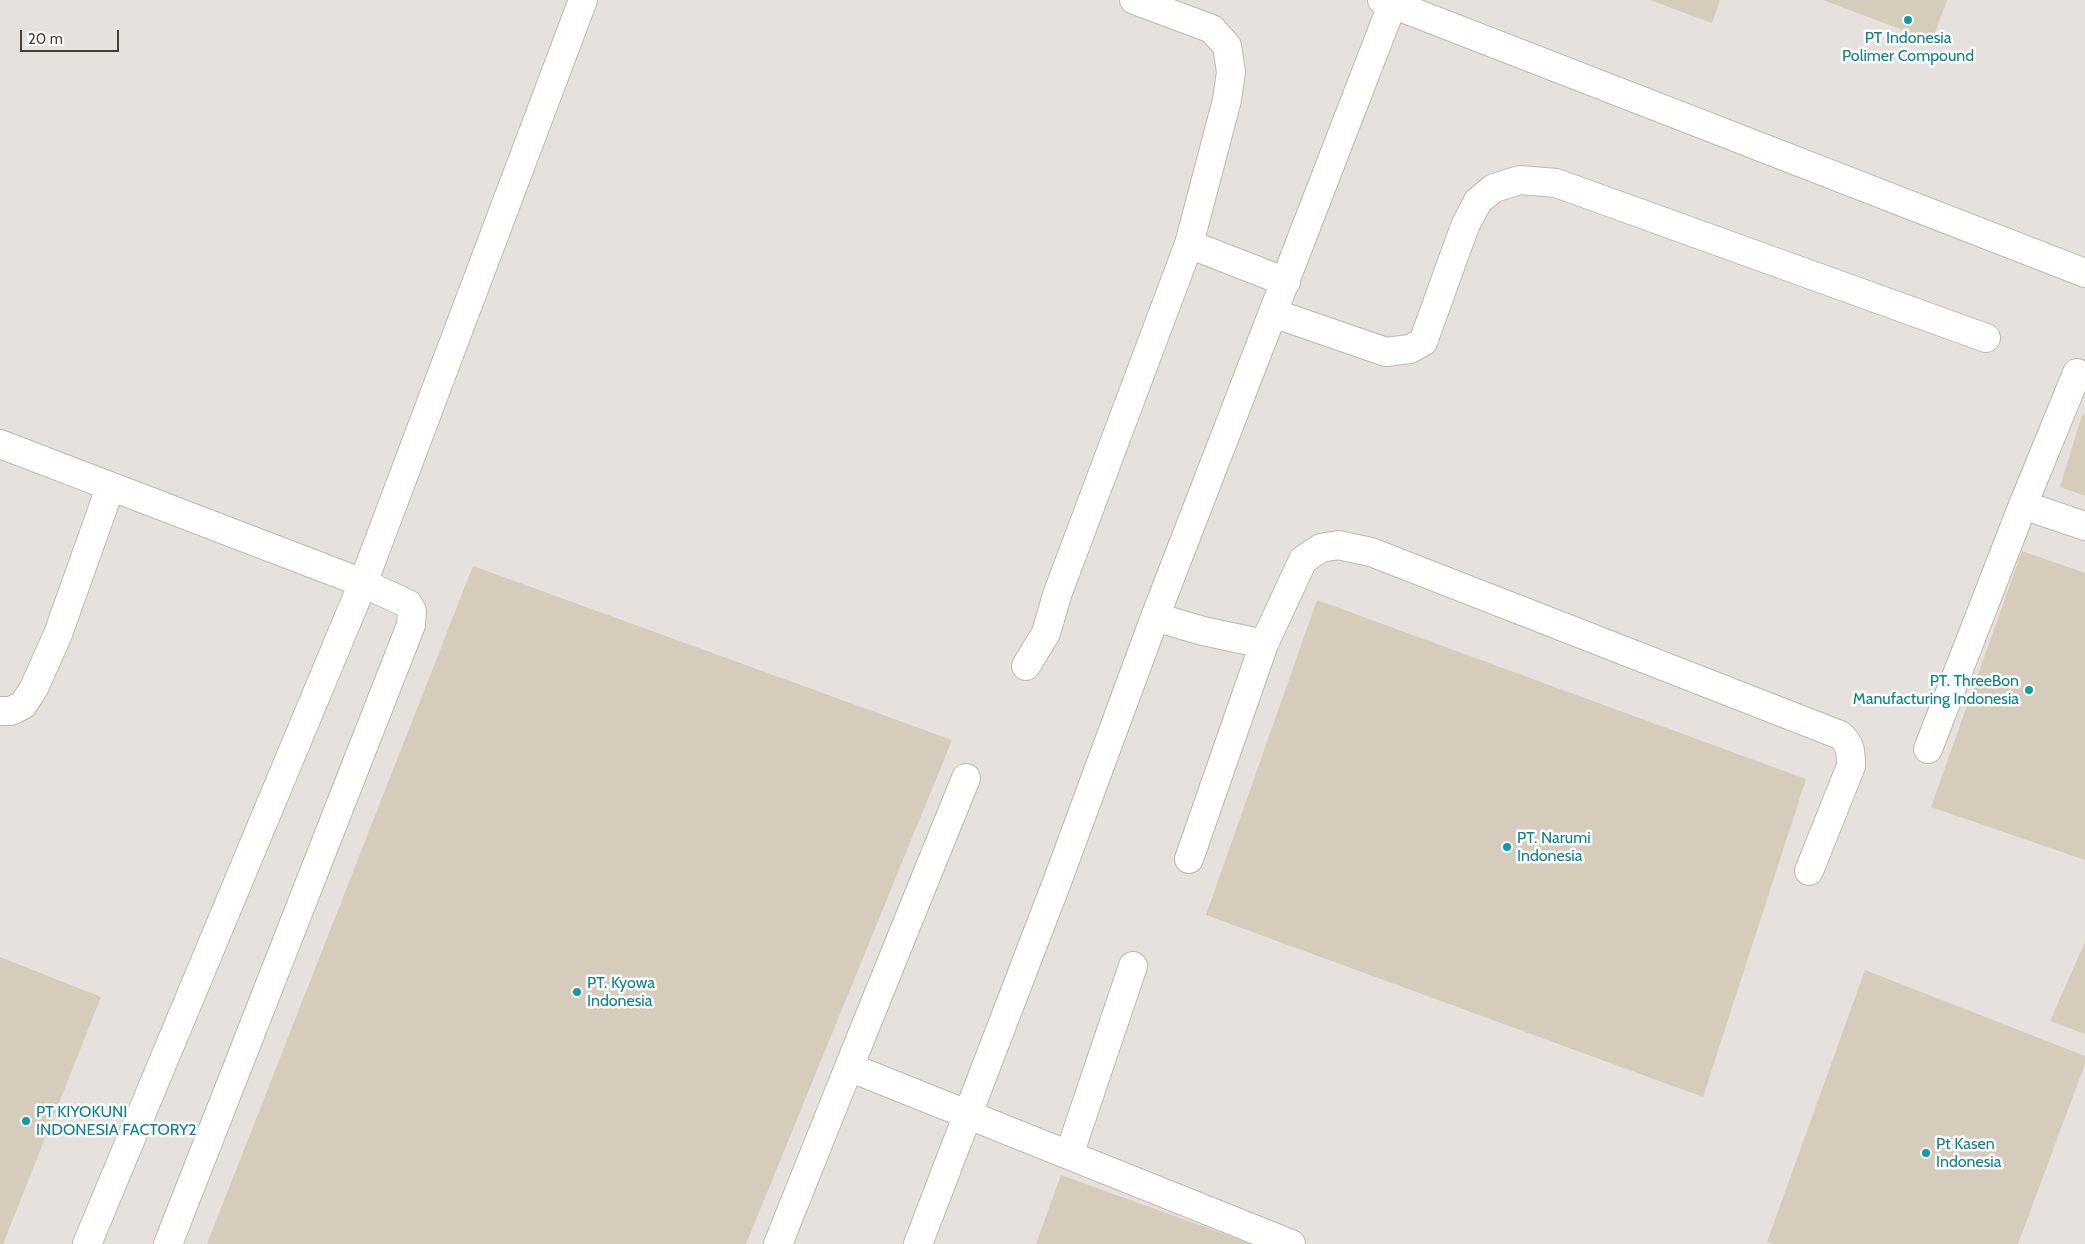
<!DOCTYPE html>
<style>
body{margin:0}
#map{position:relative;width:2085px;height:1244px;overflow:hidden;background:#f3f0e7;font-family:Cabin,sans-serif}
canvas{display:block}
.scale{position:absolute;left:20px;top:30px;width:99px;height:22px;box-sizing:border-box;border:2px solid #464036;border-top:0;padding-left:6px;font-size:15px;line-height:18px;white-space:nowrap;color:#464036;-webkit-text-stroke:4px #fff;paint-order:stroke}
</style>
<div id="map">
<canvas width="2085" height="1244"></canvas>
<div class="scale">20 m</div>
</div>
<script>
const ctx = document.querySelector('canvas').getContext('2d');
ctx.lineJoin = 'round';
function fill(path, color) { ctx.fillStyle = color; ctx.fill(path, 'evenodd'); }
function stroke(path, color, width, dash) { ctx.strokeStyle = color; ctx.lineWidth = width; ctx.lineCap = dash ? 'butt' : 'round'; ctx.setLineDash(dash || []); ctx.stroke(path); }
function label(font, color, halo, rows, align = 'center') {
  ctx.font = font + ' Cabin,sans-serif'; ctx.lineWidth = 5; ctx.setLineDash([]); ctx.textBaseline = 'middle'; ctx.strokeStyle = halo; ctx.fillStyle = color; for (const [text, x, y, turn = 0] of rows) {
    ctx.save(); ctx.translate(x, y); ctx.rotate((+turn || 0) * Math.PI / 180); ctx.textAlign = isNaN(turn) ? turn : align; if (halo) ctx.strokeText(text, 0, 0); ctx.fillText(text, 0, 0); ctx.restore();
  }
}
fill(new Path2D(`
 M 0,0 L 2085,0 L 2085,1244 L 0,1244 Z`), '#e6e1dc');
fill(new Path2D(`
 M 1650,0 L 1720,0 L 1712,23 Z
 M 1823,0 L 1947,0 L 1932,41 Z
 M 2082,415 L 2085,416 L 2085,496 L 2060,487 Z
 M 2022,551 L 2085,573 L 2085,860 L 1931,807 Z
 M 473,566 L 952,740 L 746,1244 L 207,1244 Z
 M 1317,600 L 1806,779 L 1703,1097 L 1206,915 Z
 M 2085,942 L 2085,1034 L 2050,1021 Z
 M 0,957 L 101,997 L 3,1244 L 0,1244 Z
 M 1865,970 L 2085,1056 L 2085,1064 L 2018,1244 L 1773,1244 L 1767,1242 Z
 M 1061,1175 L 1252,1244 L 1036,1244 Z`), '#d5ccbc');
const minor = new Path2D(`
 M 1134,0 L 1212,29 L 1227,46 L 1231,72 L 1227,100 L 1189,244 L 1286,282
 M 1382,0 L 2085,273
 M 1273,313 L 1386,352 L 1410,349 L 1423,342 L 1465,226 L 1478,201 L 1494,188 L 1520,180 L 1556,183 L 1986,338
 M 2077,373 L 2023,505 L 2085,526
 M 0,444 L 363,583 L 408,604 L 412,611 L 411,625 L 168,1244
 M 1155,617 L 1203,631 L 1264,644 L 1189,859
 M 1264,644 L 1303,560 L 1321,548 L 1338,545 L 1371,552 L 1840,735 C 1851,744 1851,753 1851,766 L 1809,871
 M 1026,666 L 1046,633 L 1057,595 L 1189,244
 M 0,711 L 11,711 L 23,705 L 34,688 L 58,634 L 110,488
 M 1928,749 L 2023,505
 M 966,778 L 849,1067 L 1291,1244
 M 1069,1155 L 1133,966
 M 87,1244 L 363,583 L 583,0
 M 778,1244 L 849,1067
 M 918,1244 L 1057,882 L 1155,617 L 1394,0`);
stroke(minor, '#bfb8a9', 30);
stroke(minor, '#fff', 28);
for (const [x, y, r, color] of [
 [1908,20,5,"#0f9aa8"],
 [2029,690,5,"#0f9aa8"],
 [1507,847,5,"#0f9aa8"],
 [577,992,5,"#0f9aa8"],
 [26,1121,5,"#0f9aa8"],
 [1926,1153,5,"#0f9aa8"]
]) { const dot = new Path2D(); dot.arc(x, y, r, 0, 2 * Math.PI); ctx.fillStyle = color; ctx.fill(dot); stroke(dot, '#fff', 2); }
label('16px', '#0d838f', '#fff', [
 ["PT Indonesia",1908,38,"center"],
 ["Polimer Compound",1908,56,"center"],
 ["PT. ThreeBon",2019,681,"right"],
 ["Manufacturing Indonesia",2019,699,"right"],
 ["PT. Narumi",1517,838],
 ["Indonesia",1517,856],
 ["PT. Kyowa",587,983],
 ["Indonesia",587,1001],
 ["PT KIYOKUNI",36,1112],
 ["INDONESIA FACTORY2",36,1130],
 ["Pt Kasen",1936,1144],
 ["Indonesia",1936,1162]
], 'left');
</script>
